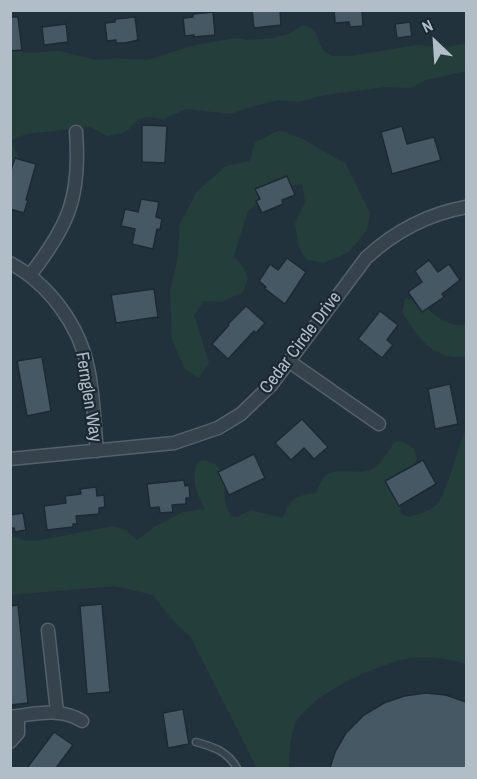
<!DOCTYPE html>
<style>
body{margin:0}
#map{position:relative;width:477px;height:779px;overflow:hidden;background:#22323d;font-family:"Archivo Narrow",sans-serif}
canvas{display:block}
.frame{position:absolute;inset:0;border:12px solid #b1bec8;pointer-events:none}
.north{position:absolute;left:405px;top:12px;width:60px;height:60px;-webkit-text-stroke:4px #1b2831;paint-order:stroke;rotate:335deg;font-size:16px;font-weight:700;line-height:24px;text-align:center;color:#b1bec8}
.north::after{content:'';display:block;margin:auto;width:21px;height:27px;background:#b1bec8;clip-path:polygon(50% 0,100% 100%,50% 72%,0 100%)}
</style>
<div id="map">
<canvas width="477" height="779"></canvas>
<div class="frame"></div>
<div class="north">N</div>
</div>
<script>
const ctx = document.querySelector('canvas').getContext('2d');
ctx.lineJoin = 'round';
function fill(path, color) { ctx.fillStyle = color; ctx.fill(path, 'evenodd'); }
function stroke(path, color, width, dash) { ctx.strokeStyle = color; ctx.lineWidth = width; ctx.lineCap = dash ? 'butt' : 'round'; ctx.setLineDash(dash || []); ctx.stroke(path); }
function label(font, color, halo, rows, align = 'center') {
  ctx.font = font + ' "Archivo Narrow",sans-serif'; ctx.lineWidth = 4.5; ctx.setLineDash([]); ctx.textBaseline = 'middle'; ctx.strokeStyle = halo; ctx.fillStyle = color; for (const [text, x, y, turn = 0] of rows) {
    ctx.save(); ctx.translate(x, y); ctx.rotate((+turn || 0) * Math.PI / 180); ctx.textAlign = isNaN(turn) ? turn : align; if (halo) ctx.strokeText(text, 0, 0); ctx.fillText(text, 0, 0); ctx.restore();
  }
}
fill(new Path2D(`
 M 303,25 L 314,30 L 323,50 L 332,56 L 350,56 L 416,45 L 444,47 L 466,44 L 466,71 L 426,80 L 410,88 L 386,87 L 325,95 L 299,102 L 278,100 L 250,107 L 230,114 L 186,109 L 164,119 L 149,117 L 138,119 L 129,129 L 122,133 L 107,136 L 90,127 L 26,134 L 11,141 L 22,164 L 11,178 L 10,50 L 29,53 L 59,51 L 96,60 L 118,58 L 148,60 L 191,46 L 235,38 L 247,40 L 274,38 L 288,34 Z
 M 280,130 L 303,139 L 346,164 L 370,213 L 367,230 L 349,252 L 324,263 L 307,260 L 299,248 L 295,223 L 305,202 L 302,184 L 277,188 L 248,211 L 234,256 L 243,267 L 248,278 L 243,292 L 222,302 L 204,301 L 194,315 L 209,363 L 199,378 L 185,369 L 172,340 L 170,291 L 177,262 L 180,224 L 197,191 L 226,166 L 250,161 L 255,142 Z
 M 405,299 C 431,301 437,329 466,325 L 466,357 C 432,359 419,339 402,312 Z
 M 466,430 L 466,664 C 445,657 419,655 398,661 C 367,669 306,697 294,727 C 290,739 289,756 289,768 L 257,768 L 190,636 L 175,623 L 153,595 L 114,586 L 11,595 L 10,535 L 26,541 L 36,541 L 113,526 L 126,530 L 137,540 L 154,527 L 183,512 L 205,509 C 197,494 192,482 196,465 L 202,460 C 228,463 223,483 225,502 C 226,507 229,511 231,516 L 237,517 L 251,510 L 283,518 C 290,498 295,496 316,493 C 318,489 319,484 322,480 C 332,464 356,476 370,470 C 382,464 387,452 395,442 C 401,441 404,441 409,445 C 427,457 408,481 399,492 L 401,514 L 410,517 C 417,514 431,511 436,505 C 449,490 456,450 466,430 Z`), '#243e3c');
const building = new Path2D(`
 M 252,10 L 280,10 L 281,25 L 254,28 Z
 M 334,10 L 362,10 L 363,26 L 350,27 L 349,22 L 335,23 Z
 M 213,12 L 215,35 L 194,37 L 194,35 L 185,36 L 183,18 L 193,17 L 193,14 Z
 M 10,17 L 18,17 L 22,50 L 10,51 Z
 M 135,17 L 138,40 L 125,43 L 116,43 L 116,40 L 107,41 L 105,23 L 115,22 L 115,19 Z
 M 410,22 L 412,36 L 397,38 L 395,24 Z
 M 66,24 L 68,42 L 44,45 L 42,27 Z
 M 142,125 L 167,126 L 165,163 L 142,162 Z
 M 402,126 L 407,144 L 434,137 L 441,160 L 392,174 L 381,132 Z
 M 15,158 L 36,164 L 26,200 L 28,200 L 24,213 L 10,209 L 10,173 Z
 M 287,176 L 295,195 L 282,200 L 283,204 L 262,213 L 256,201 L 260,199 L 255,189 Z
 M 141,199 L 159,202 L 156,217 L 162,219 L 160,230 L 157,229 L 153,249 L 132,244 L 135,229 L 121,226 L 125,209 L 138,212 Z
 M 287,258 L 306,272 L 285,304 L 264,288 L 266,287 L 259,281 L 270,264 L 278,270 Z
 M 429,260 L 438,272 L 449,264 L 460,280 L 442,294 L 444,297 L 422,312 L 408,292 L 422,282 L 415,271 Z
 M 154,289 L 158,317 L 116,323 L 111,295 Z
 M 246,306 L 265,323 L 256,333 L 254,331 L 228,359 L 212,344 L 229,325 L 228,324 Z
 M 380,311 L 398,325 L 387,340 L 393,345 L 382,358 L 358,339 Z
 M 42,357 L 51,411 L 27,416 L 17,361 Z
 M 450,384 L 458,424 L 435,429 L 428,389 Z
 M 302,419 L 328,447 L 314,459 L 304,448 L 291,460 L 275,443 Z
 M 254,454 L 265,478 L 229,495 L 218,472 Z
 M 423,460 L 436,484 L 399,506 L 385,481 Z
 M 184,480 L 185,486 L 189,485 L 190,498 L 186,498 L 186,504 L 172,505 L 173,512 L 160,513 L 159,507 L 150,508 L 147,484 Z
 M 96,487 L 97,496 L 104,495 L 105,507 L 99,508 L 99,514 L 76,516 L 77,524 L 73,524 L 73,527 L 47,530 L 44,506 L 66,503 L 65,496 L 81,494 L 80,489 Z
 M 23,513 L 26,530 L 15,532 L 14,528 L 10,528 L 10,515 Z
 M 102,604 L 110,692 L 87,694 L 80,606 Z
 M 18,605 L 28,703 L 10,705 L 10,606 Z
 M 426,693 L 446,695 L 466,702 L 466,768 L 330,768 L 335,752 L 346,733 L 364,715 L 384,703 L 404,696 Z
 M 183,709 L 189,744 L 168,748 L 163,713 Z
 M 54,732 L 73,745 L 56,768 L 27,768 Z`);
fill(building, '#455863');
stroke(building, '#1d2a34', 1.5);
const service = new Path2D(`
 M 196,742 C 214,747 227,751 237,768`);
const minor = new Path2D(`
 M 10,263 C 49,284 79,325 88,368 C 94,395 94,424 97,451
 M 30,275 C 69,225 81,196 76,132
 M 290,362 L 379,424
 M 10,459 L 174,443 L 218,428 L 241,414 L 272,384 L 366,258 C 394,232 428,214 466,207
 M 48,630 L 57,712
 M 10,717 C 35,714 60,707 82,721
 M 10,742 L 18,733 L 18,716`);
stroke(service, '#54616b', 9);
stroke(minor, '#54616b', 15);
stroke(service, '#36434d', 6);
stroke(minor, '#36434d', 12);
label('18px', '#b1bec8', '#1b2831', [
 ["Cedar Circle Drive",301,343,-53],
 ["Fernglen Way",88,397,81]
]);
</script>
